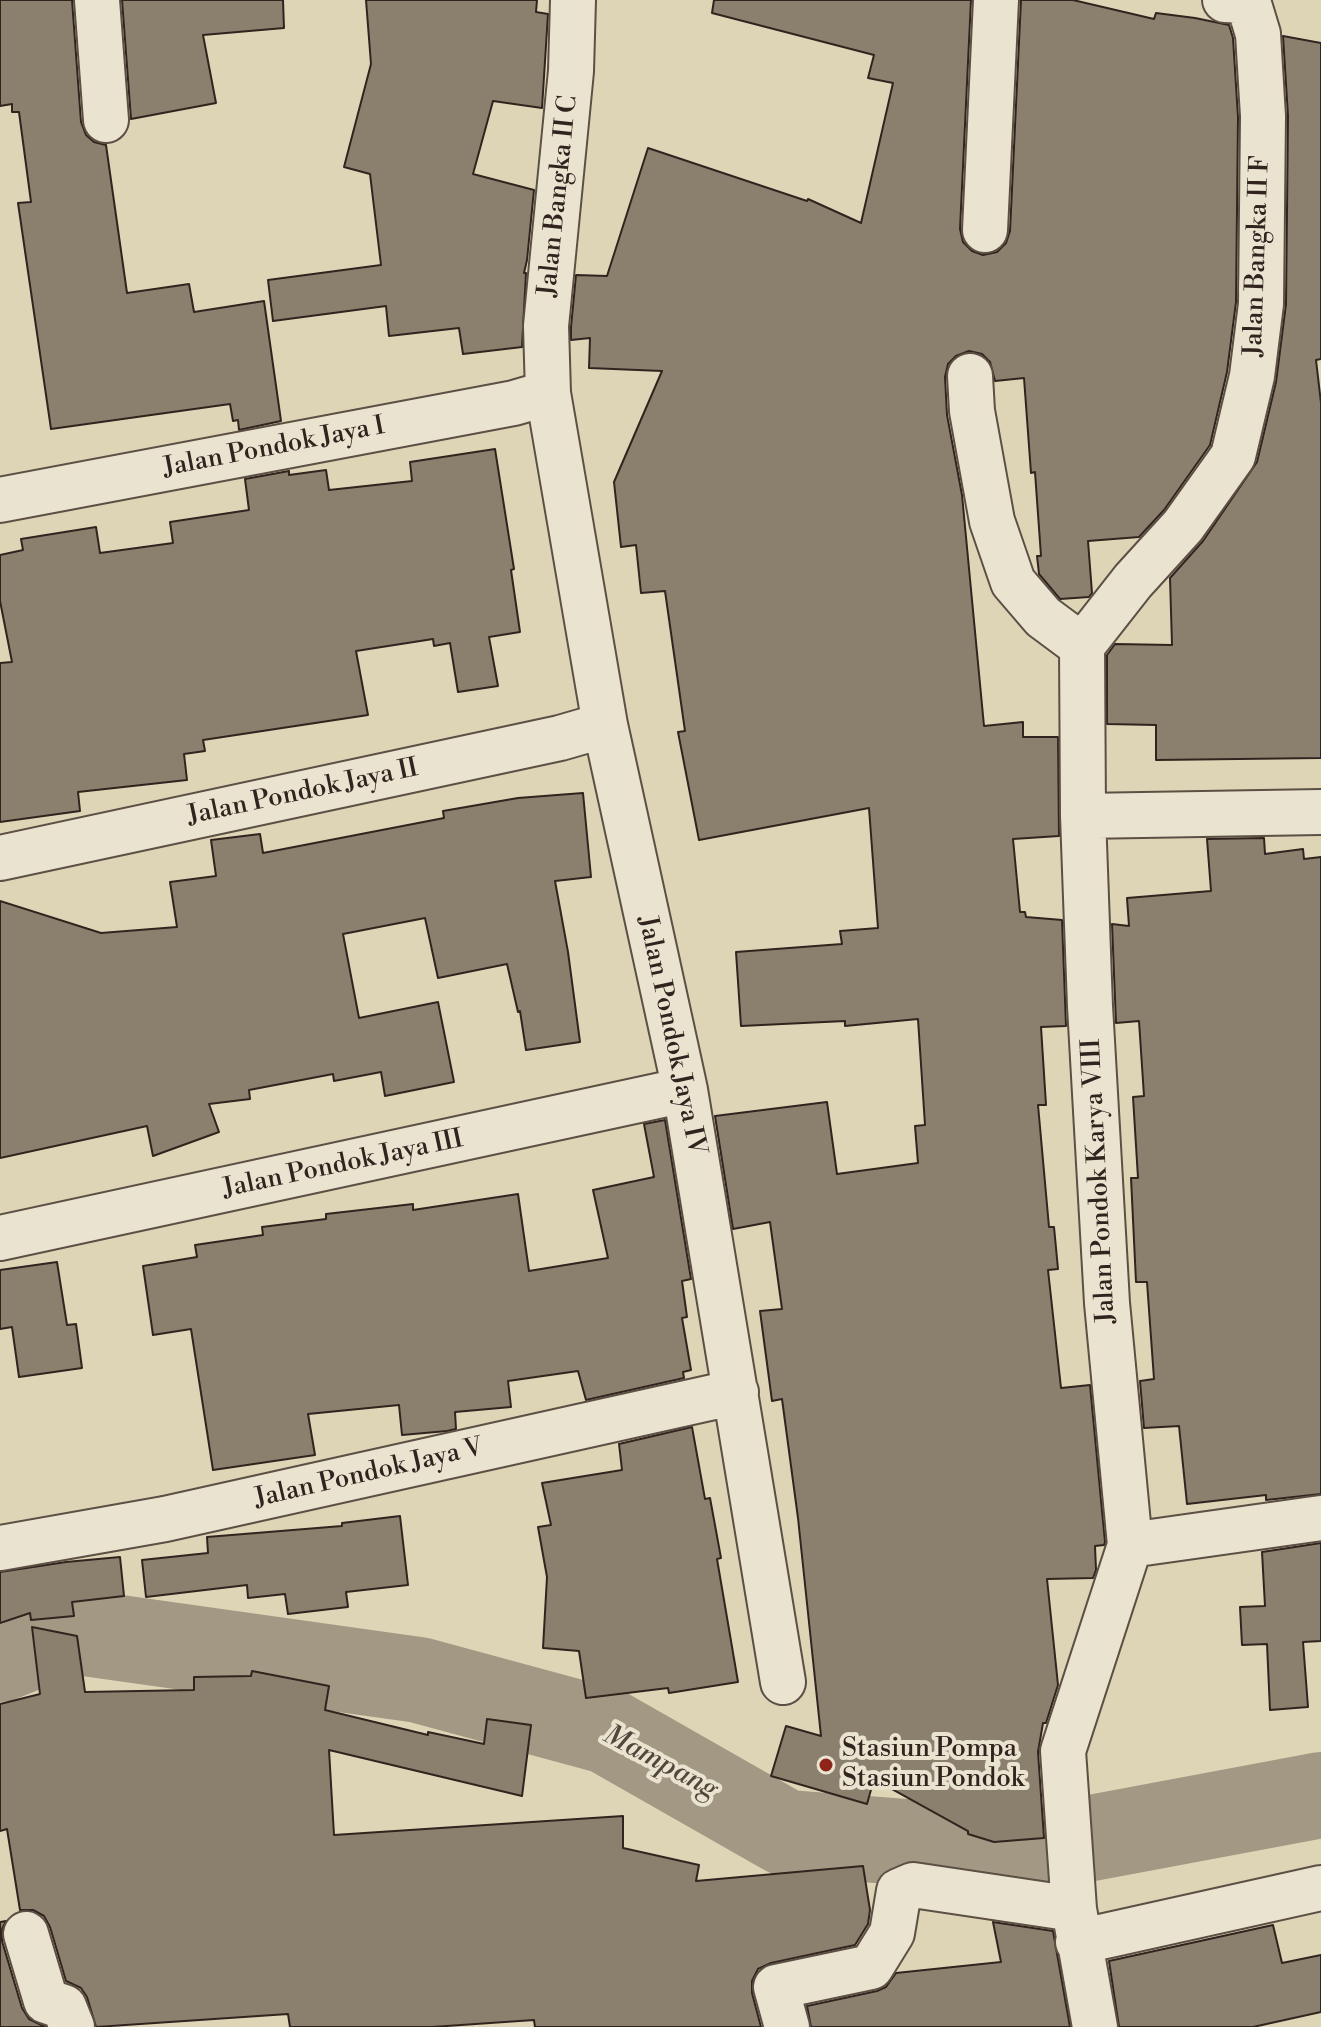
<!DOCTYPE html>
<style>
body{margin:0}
canvas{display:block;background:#ded4b6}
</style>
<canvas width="1321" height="2027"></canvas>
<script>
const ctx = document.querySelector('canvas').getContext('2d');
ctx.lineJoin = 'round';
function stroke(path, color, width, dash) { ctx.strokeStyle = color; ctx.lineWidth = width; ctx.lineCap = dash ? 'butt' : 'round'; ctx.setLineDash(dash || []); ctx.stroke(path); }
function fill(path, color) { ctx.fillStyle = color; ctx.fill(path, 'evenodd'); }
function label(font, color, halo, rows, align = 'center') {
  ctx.font = font + ' "Libre Bodoni",serif'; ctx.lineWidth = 8; ctx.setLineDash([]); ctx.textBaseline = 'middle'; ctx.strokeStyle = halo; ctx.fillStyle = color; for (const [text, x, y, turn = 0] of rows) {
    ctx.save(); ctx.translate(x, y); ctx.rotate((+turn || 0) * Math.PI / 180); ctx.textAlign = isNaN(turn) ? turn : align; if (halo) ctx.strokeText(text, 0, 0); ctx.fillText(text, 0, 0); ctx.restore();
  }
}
stroke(new Path2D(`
 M 0,1659 L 70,1631 L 419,1680 L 607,1731 L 786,1833 L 1022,1851 L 1321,1795`), '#a39883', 86);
const building = new Path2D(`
 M 0,0 L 72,0 L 81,122 L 86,135 L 94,142 L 106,145 L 127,293 L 189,284 L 194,312 L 264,301 L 281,421 L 239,430 L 238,420 L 233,421 L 230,404 L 51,429 L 18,203 L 31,202 L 19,112 L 12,112 L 12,104 L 0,106 Z
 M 122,0 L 283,0 L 284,28 L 203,35 L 216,103 L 131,119 Z
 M 366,0 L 537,0 L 536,12 L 548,14 L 542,108 L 493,101 L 473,174 L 534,190 L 527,260 L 524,273 L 526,273 L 522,347 L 463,354 L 459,328 L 389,336 L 386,306 L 273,321 L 268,280 L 381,265 L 370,174 L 344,167 L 371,64 Z
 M 714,0 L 971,0 L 960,229 L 963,242 L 972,251 L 983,255 L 997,252 L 1006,243 L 1010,231 L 1021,0 L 1073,0 L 1154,19 L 1156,13 L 1195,18 L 1229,25 L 1233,38 L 1238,117 L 1236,302 L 1227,372 L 1210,445 L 1164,510 L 1139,537 L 1088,541 L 1092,593 L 1089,597 L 1060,599 L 1039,574 L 1037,556 L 1041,556 L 1035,472 L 1031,473 L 1024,378 L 995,381 L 990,362 L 982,354 L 969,351 L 956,356 L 948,364 L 945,377 L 947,415 L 962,495 L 984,726 L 1023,722 L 1023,737 L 1058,737 L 1059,836 L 1013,839 L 1020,912 L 1025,912 L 1026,917 L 1062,920 L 1066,1026 L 1041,1027 L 1046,1105 L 1038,1105 L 1049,1227 L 1054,1227 L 1058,1269 L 1048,1270 L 1061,1388 L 1090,1385 L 1105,1542 L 1104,1545 L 1095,1546 L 1096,1570 L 1093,1578 L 1047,1579 L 1058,1685 L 1046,1723 L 1043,1723 L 1038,1752 L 1044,1838 L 994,1842 L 968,1834 L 968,1831 L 874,1779 L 867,1804 L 771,1776 L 786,1726 L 821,1736 L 798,1518 L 782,1399 L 772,1401 L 760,1311 L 782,1309 L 770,1222 L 733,1229 L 715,1116 L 827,1102 L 837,1174 L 918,1163 L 915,1126 L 925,1125 L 918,1019 L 845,1026 L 845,1021 L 741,1026 L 736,952 L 842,944 L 840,931 L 878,928 L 869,808 L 699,840 L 678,732 L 685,731 L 665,591 L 641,593 L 636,545 L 621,547 L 614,482 L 662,371 L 589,368 L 590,338 L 571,340 L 571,327 L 576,275 L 607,276 L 648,148 L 807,201 L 808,199 L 861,223 L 893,83 L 868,78 L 874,55 L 712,13 Z
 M 1283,36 L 1321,43 L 1321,359 L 1316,360 L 1321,403 L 1321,758 L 1156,760 L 1156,725 L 1107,724 L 1107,655 L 1115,644 L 1172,645 L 1170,578 L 1203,541 L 1257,462 L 1276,382 L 1286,304 L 1288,116 Z
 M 495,449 L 514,569 L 511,570 L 520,632 L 489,637 L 498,686 L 458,692 L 450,643 L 434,646 L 433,639 L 356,651 L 368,715 L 203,740 L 205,751 L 184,754 L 187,780 L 78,792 L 80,811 L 0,822 L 0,663 L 12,662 L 0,601 L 0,555 L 23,550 L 21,539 L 96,527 L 100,553 L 173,543 L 170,522 L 249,510 L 245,479 L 289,471 L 289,475 L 326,470 L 329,490 L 412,481 L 410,462 Z
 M 583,793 L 591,877 L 555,881 L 568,952 L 580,1042 L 526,1050 L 520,1011 L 518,1012 L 507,964 L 438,978 L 425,918 L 343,934 L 359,1018 L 438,1002 L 454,1082 L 385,1096 L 381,1072 L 334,1081 L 333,1074 L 249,1090 L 250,1099 L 209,1104 L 219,1132 L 153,1156 L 147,1126 L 0,1158 L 0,901 L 101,933 L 177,927 L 170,882 L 216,876 L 211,840 L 260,834 L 263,853 L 444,818 L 443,811 L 518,798 Z
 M 1264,838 L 1265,854 L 1303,849 L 1304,859 L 1321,857 L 1321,1494 L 1266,1500 L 1266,1495 L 1187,1504 L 1179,1426 L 1144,1428 L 1140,1381 L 1154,1379 L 1147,1282 L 1136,1282 L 1131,1178 L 1138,1178 L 1133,1097 L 1144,1096 L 1139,1021 L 1116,1023 L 1112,924 L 1129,926 L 1127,898 L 1211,891 L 1207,839 Z
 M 665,1120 L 691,1279 L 682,1281 L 687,1317 L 682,1318 L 691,1370 L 683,1372 L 684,1378 L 586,1400 L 578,1371 L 508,1381 L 511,1407 L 455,1412 L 456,1429 L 447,1431 L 402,1435 L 399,1405 L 308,1414 L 315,1455 L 213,1470 L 191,1329 L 153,1335 L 143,1266 L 197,1257 L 195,1245 L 263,1235 L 262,1227 L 326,1219 L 326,1214 L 413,1204 L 413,1210 L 518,1194 L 529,1271 L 608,1258 L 593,1190 L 654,1177 L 644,1124 Z
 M 57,1262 L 67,1325 L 76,1324 L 82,1368 L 19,1377 L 12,1327 L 0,1329 L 0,1270 Z
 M 692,1427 L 705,1499 L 710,1498 L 721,1558 L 717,1559 L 738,1682 L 669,1693 L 668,1688 L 586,1698 L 579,1651 L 543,1648 L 547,1577 L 538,1527 L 551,1525 L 542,1483 L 622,1470 L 619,1444 Z
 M 400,1516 L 408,1585 L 346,1592 L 348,1607 L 288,1614 L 285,1594 L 248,1598 L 247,1585 L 146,1597 L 142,1560 L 208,1553 L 207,1537 L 342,1526 L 342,1523 Z
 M 1321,1543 L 1321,1641 L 1303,1642 L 1308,1707 L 1270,1710 L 1267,1644 L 1242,1645 L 1240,1607 L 1265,1606 L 1262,1552 Z
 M 120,1557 L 124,1596 L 72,1602 L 74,1616 L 31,1620 L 30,1613 L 0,1623 L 0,1572 L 66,1562 Z
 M 32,1627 L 77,1636 L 85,1692 L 194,1690 L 194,1677 L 251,1676 L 252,1671 L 329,1686 L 325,1710 L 428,1735 L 428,1732 L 484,1744 L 487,1719 L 531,1725 L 522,1796 L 329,1750 L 334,1835 L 623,1816 L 623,1848 L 699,1865 L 696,1881 L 863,1866 L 870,1910 L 868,1924 L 855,1945 L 771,1963 L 758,1969 L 752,1981 L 752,1993 L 761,2027 L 535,2027 L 534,2020 L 432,2027 L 290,2027 L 288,2014 L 96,2027 L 87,1997 L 81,1988 L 66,1981 L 50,1927 L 44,1916 L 33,1910 L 20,1910 L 7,1829 L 0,1831 L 0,1704 L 40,1694 Z
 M 6,1921 L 2,1929 L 2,1941 L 22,2008 L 29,2019 L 45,2027 L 0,2027 L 0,1922 Z
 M 993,1922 L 1053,1931 L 1070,2027 L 811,2027 L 807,2006 L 877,1991 L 886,1987 L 896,1973 L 1001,1962 Z
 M 1273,1925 L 1282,1963 L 1321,1955 L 1321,2012 L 1253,2027 L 1119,2027 L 1109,1961 Z`);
fill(building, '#8b806e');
stroke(building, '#31241f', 2);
const minor = new Path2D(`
 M 97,0 L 106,120
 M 573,0 L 571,71 L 546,326 L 548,393 L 605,725 L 685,1090 L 783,1682
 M 985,230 L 996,0
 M 970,376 L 972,411 L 992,521 L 1013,582 L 1043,617 L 1082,646
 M 0,500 L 514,403 L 548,393
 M 1083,816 L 1321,812
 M 0,858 L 560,738 L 605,725
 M 0,1238 L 685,1090
 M 1130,1545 L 1321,1518
 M 0,1548 L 165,1519 L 736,1392
 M 26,1934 L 46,2001 L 64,2007 L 72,2027
 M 1078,1942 L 1321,1888
 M 787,2027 L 776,1987 L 871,1967 L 892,1933 L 899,1891 L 913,1885 L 1074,1909
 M 1095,2027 L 1074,1909 L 1063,1751 L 1130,1545 L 1107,1303 L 1090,1006 L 1083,816 L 1082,646 L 1133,581 L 1183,526 L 1233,456 L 1252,376 L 1261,304 L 1263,116 L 1258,34 L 1248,1 L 1225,0`);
stroke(minor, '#5c5045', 48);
stroke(minor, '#eae3d0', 44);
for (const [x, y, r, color] of [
 [826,1765,8,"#8f2418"]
]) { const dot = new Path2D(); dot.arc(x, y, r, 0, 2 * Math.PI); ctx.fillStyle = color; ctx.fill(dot); stroke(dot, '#eae3d0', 3); }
label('26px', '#31241f', '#eae3d0', [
 ["Jalan Bangka II C",559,196,-84],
 ["Jalan Bangka II F",1258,256,-88],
 ["Jalan Pondok Jaya I",274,448,-11],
 ["Jalan Pondok Jaya II",303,793,-12],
 ["Jalan Pondok Jaya IV",671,1036,78],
 ["Jalan Pondok Jaya III",343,1165,-12],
 ["Jalan Pondok Karya VIII",1100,1181,-93],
 ["Jalan Pondok Jaya V",369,1474,-13]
]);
label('26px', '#31241f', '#eae3d0', [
 ["Stasiun Pompa",842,1750],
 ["Stasiun Pondok",842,1780]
], 'left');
label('italic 28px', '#53473d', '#eae3d0', [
 ["Mampang",660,1763,28]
]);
</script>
